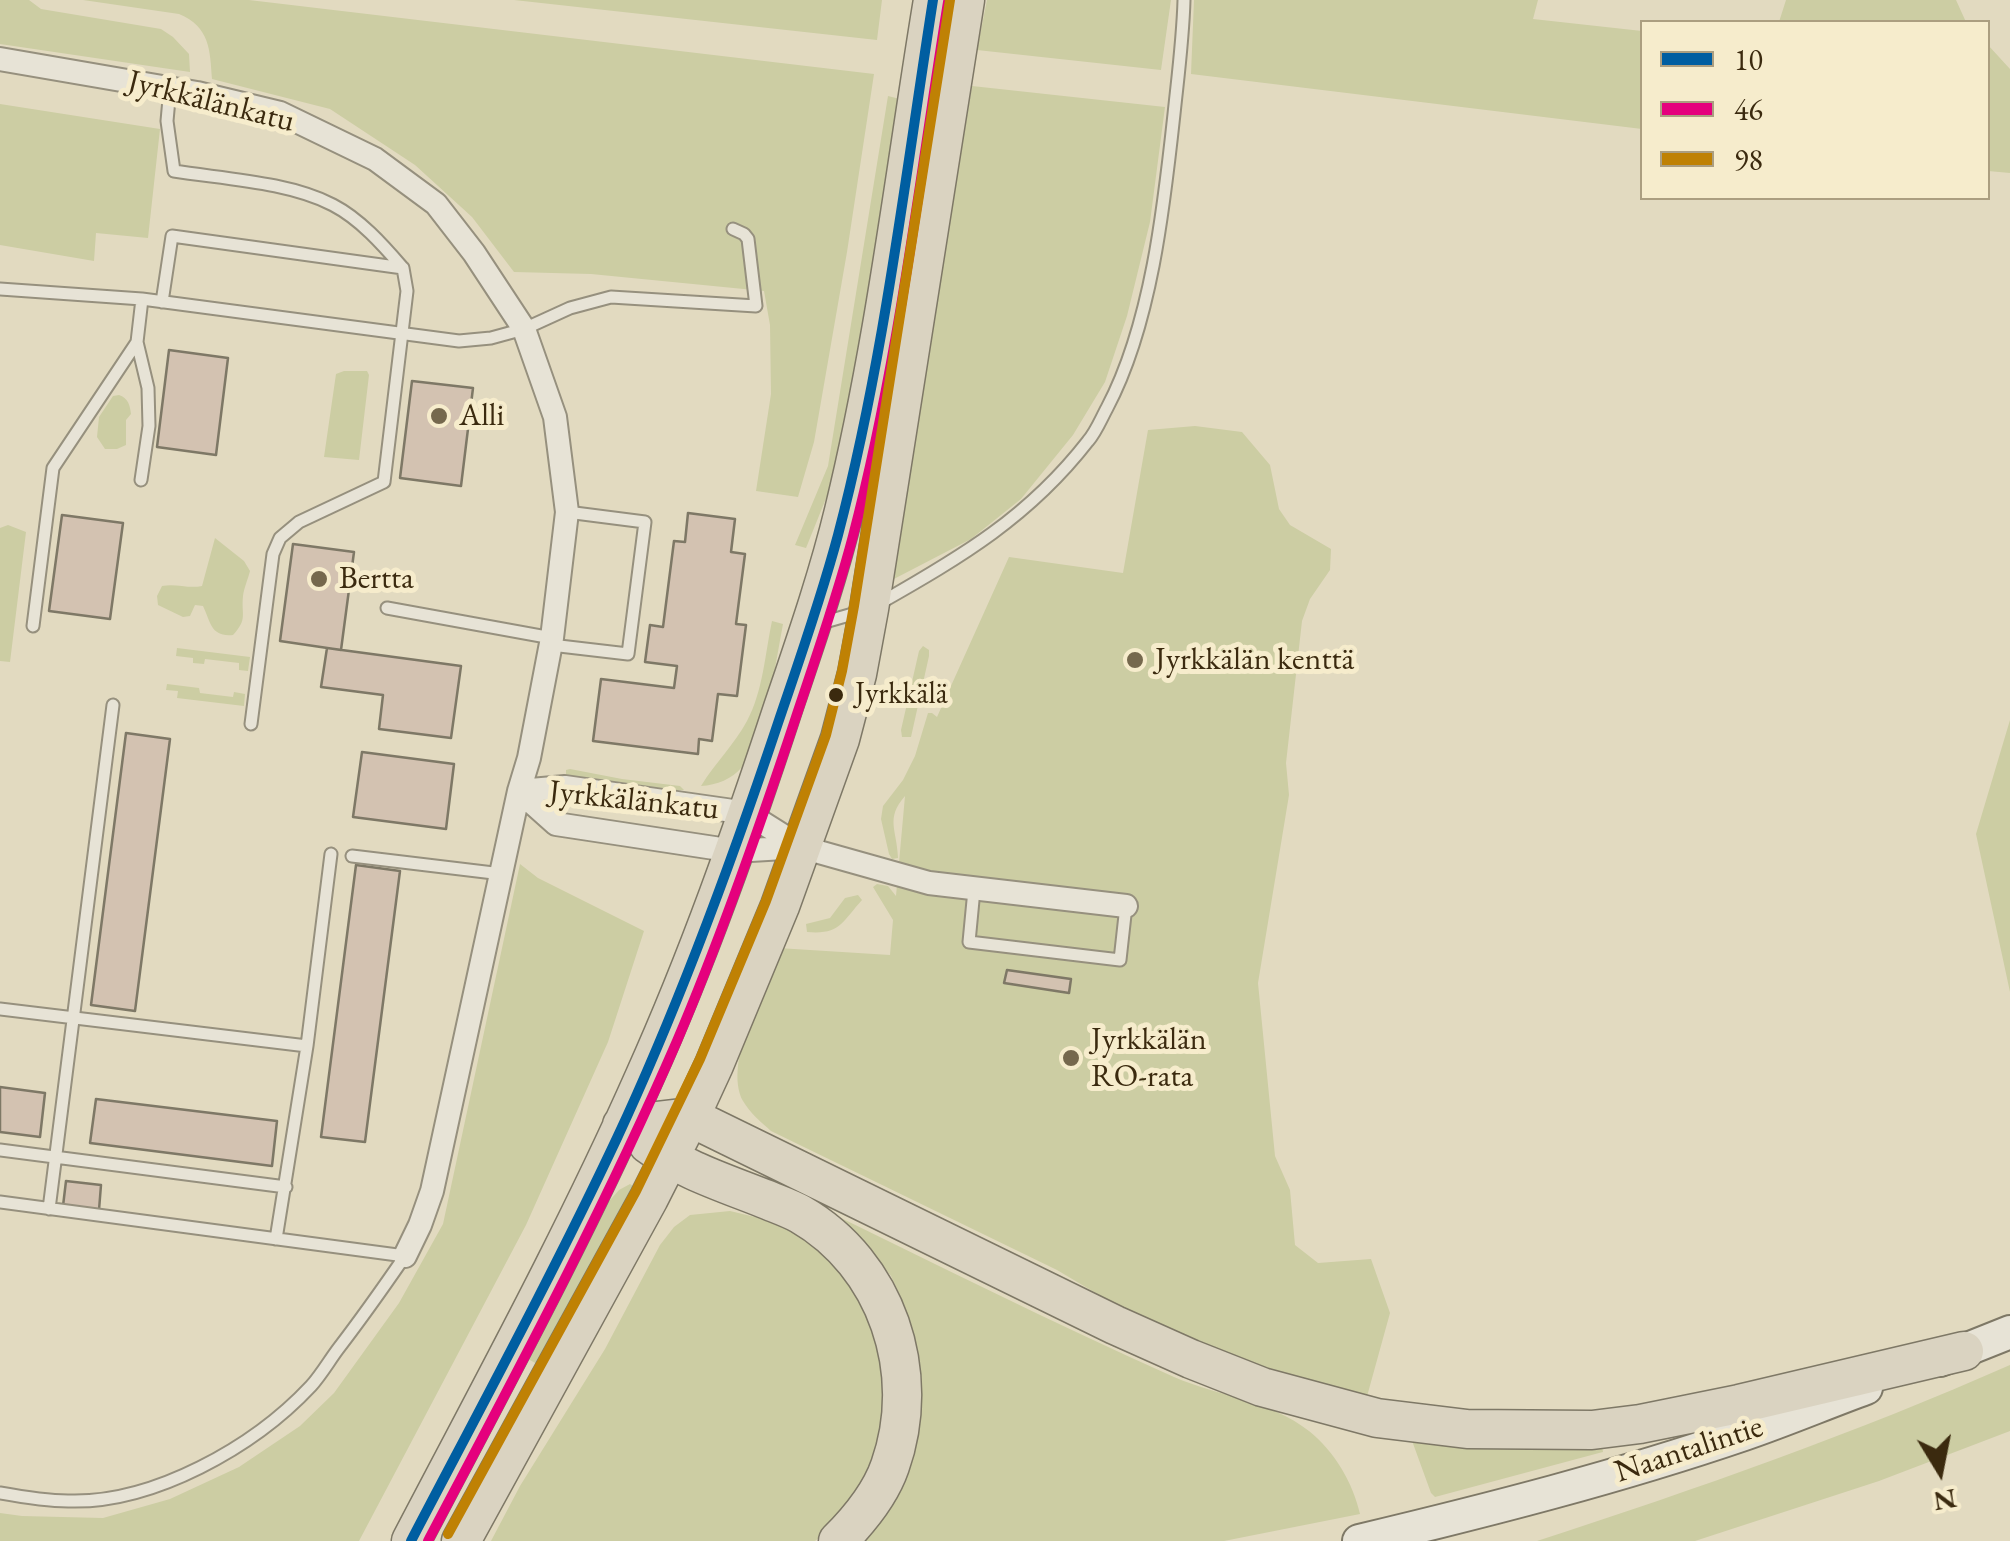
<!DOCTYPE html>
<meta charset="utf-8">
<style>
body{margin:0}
#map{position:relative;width:2010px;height:1541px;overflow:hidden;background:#e2dac0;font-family:"EB Garamond",serif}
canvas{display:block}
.legend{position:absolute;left:1640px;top:20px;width:350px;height:180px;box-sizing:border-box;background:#f6eccc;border:2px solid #ab9e80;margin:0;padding:12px 18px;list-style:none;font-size:30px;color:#3b2a0f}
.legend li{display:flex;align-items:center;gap:20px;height:50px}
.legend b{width:50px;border:2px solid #ab9e80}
.north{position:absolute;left:1890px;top:1421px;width:100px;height:100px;-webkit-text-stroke:8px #f6eccc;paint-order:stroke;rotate:170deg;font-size:28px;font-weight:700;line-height:40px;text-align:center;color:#3b2a0f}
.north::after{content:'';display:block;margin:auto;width:35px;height:45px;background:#3b2a0f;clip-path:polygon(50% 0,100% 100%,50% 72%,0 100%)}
</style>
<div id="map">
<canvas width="2010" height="1541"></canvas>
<ul class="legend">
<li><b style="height:12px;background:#005ea1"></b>10</li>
<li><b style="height:12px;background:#e5007d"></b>46</li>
<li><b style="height:12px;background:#bf8104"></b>98</li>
</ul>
<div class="north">N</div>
</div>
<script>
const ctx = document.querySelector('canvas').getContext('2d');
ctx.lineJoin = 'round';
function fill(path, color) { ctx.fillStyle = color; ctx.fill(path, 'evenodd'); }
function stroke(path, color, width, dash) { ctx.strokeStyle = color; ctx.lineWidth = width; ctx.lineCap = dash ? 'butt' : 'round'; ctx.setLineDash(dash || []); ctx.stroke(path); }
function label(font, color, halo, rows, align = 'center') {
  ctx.font = font + ' "EB Garamond",serif'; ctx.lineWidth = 10; ctx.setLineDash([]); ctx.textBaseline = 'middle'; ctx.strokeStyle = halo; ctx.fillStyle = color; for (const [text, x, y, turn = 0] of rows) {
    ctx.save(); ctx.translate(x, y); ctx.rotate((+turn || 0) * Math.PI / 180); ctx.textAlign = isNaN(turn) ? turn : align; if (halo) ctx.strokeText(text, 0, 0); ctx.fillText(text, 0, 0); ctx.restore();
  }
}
fill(new Path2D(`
 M 0,0 L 29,0 L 41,9 L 161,29 L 173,37 L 189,54 L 190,72 L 0,44 Z
 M 83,0 L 249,0 L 874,74 L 847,252 L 814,442 L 798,497 L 756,491 L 771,394 L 770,325 L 764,291 L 591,274 L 514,272 L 472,217 L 415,165 L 330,109 L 212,79 C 210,50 210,27 179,14 Z
 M 514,0 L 882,0 L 877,40 Z
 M 987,0 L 1171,0 L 1161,70 L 977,50 Z
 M 1194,0 L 1538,0 L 1533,19 L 1642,31 L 1642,129 L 1191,74 Z
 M 1786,0 L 1956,0 L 1966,22 L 1779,22 Z
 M 1988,45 L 2010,69 L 2010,173 L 1988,171 Z
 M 972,86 L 1165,107 L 1150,222 L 1127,316 L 1105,382 L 1073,435 L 1021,499 L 971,539 L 890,581 Z
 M 888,96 L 900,99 L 853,396 L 831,486 L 806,548 L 795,545 L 828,466 Z
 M 0,104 L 160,129 L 148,238 L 96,233 L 94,261 L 0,245 Z
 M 344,371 L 367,371 L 369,375 L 359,460 L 324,457 L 336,374 Z
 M 119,395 C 128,398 130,405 131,414 L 126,420 L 126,445 L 117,449 L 105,449 L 97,437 L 99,417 L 113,396 Z
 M 1195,426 L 1242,432 L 1270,465 L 1279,509 L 1290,525 L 1331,549 L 1330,570 L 1310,599 L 1302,621 L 1286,763 L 1289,795 L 1258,983 L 1275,1156 L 1290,1190 L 1295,1245 L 1318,1263 L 1371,1259 L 1390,1313 L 1366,1400 L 1294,1387 L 1153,1327 L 1057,1270 L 771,1131 C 761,1122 750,1113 743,1101 C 723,1064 764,986 778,948 L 890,955 L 893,920 L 873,887 L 877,884 L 888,886 L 896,896 L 905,796 C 885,819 897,829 898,858 L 892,859 L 889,854 L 881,819 L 883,806 L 903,780 L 915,756 L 928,713 L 932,713 L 937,717 L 1009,557 L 1123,573 L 1148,430 Z
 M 8,525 L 26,532 L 10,662 L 0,661 L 0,528 Z
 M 215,538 L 244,561 L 250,571 C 248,579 244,588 243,596 C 241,615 248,619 233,635 C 211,637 211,623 203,606 L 195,605 L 190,616 L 183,617 L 158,605 L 157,596 L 162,586 C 176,583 188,589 202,586 Z
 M 772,621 L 783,624 C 776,661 765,739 742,767 C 732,779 717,785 701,786 C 715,763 734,745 747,721 C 763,691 765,654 772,621 Z
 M 923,646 L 929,650 L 929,656 L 911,737 L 902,737 L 901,730 L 919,651 Z
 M 177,648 L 250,657 L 248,671 L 239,670 L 239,663 L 205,659 L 204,664 L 193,663 L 193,658 L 176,656 Z
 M 167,684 L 199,688 L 200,693 L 233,697 L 234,692 L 245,694 L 244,706 L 177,698 L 178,691 L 166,690 Z
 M 2010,720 L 2010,992 L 1976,834 Z
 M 570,769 L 622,779 L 680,786 L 684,790 L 652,791 L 566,776 L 566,770 Z
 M 520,864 L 538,878 L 644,931 L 608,1042 L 526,1225 L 359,1541 L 0,1541 L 0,1513 L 22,1516 L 103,1518 L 170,1499 L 239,1467 L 300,1426 L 334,1393 L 399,1303 L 443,1224 Z
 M 858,895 L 862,900 C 842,922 840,935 807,932 L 806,924 L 830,918 L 845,898 Z
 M 630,1184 L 633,1186 L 632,1191 L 537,1364 L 528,1359 L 604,1207 L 619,1190 Z
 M 814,1205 C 934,1263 1053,1323 1174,1377 C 1218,1396 1271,1401 1309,1431 C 1335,1452 1353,1483 1360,1514 L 1224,1541 L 853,1541 L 917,1372 L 914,1337 L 904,1304 L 891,1276 L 871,1252 Z
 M 730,1211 L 776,1222 L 816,1245 L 836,1264 L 879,1326 L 889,1408 L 867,1478 L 824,1534 L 815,1541 L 491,1541 L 520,1486 L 605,1349 L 660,1245 L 674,1227 L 690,1215 Z
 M 2010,1365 L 2010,1431 L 1879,1481 L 1695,1541 L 1537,1541 C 1697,1489 1856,1433 2010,1365 Z
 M 1411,1438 L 1602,1446 L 1603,1452 L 1599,1453 L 1435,1497 L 1431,1493 Z`), '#cccda3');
const building = new Path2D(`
 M 169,350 L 228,358 L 216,455 L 157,447 Z
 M 412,381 L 473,388 L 461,486 L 400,478 Z
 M 688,513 L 735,519 L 731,552 L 745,554 L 736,624 L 746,625 L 737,696 L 718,694 L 712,741 L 699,739 L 698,754 L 593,741 L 601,679 L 674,688 L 677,666 L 645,662 L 650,625 L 663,627 L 674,541 L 685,542 Z
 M 62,515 L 123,523 L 110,619 L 49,611 Z
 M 293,544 L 354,552 L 341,650 L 280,641 Z
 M 327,648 L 461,666 L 451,738 L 379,729 L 383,695 L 321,687 Z
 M 126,733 L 170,739 L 135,1011 L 91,1005 Z
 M 362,752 L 454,764 L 446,829 L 353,817 Z
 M 356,865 L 400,871 L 365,1142 L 321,1137 Z
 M 1007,970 L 1071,979 L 1069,993 L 1004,983 Z
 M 0,1087 L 45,1093 L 40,1137 L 0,1132 Z
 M 96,1099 L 277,1121 L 272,1166 L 90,1143 Z
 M 66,1181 L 101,1185 L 99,1210 L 63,1206 Z`);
fill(building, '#d3c2b1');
stroke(building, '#7e7866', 2.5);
const lane = new Path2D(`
 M 170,88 L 167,121 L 174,171 C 224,179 289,182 333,205 C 360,219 383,245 402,267
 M 0,289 L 142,299 L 459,341 L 491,338 L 524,329 L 570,308 L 611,297 L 756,306 L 748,239 L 744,234 L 733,229
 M 162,302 L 172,236 L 403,268 L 407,291 L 384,482 L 299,522 L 280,538 L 273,554 L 251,724
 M 137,342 L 148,388 L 149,426 L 141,480
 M 880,603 C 961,557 1029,517 1088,441 C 1096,432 1101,419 1107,408 C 1151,325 1164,207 1174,114 C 1178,76 1183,38 1184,0
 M 387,608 L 552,638
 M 818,624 L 863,611
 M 33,626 L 53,468 L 137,342 L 142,299
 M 551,645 L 628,654 L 645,522 L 567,512
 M 352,856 L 502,874
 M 974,890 L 969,942 L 1120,960 L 1126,906
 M 0,1009 L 307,1046
 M 0,1150 L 286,1187
 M 0,1202 L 405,1256 C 383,1288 361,1319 338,1349 C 329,1361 321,1375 311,1386 C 254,1447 153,1504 68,1501 C 46,1501 22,1497 0,1493
 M 49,1209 L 113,705
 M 276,1239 L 307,1046 L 331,854`);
const street = new Path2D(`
 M 0,59 L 197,93 L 280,113 L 375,159 L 436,204 L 474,253 L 524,329 L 555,417 L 567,512 L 552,638 L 529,758 L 519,791 L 432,1191 L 420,1225 L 405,1256
 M 519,791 L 565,787 L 747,813 L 801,847 L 929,883 L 1126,906
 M 519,791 L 556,824 L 734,851 L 801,847`);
const secondary = new Path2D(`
 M 1940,1360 L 2010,1332
 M 1359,1541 C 1489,1510 1618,1477 1744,1434 C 1785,1420 1825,1403 1866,1388`);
const primary = new Path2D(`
 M 622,1125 L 690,1117 L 1115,1325 L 1191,1359 L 1262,1387 L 1377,1418 L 1467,1429 L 1592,1430 L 1640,1424 L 1739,1404 L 1964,1351
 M 648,1144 C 683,1170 725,1183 765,1199 C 777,1204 789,1208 800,1214 C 887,1264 923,1373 890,1466 C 880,1495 859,1520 838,1541
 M 411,1541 C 491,1388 574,1236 644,1078 C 698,958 742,833 783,708 C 805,643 828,577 844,511 C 885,344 905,170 933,0
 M 461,1541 L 649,1198 L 690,1117 L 714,1065 L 780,906 L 840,739 L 857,674 L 869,609 L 965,0`);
stroke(lane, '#96907e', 15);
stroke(street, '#96907e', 26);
stroke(secondary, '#7e7866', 36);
stroke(primary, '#7e7866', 41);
stroke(lane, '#e7e3d6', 11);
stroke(street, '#e7e3d6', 22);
stroke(secondary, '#e7e3d6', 32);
stroke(primary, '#dad3c1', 38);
stroke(new Path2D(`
 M 411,1541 C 481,1407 553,1274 617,1138 C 680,1003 731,864 778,723 C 799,661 821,599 838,535 C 884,360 905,178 933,0`), '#005ea1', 10);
stroke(new Path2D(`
 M 428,1541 C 515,1376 603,1212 677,1041 C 722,935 760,826 796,717 C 816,657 837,597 853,536 C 899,361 919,181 948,2`), '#e5007d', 10);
stroke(new Path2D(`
 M 448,1534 L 636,1191 L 700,1059 L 766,901 L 826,735 L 842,671 L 854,606 L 950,0`), '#bf8104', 10);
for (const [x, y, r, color] of [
 [439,416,10,"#75684d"],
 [319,579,10,"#75684d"],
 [1135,660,10,"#75684d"],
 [836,695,9,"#3b2a0f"],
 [1071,1058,10,"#75684d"]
]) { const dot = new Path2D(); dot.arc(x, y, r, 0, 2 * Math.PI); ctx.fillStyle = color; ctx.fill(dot); stroke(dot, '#f6eccc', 4); }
label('30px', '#3b2a0f', '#f6eccc', [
 ["Jyrkkälä",855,695]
], 'left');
label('32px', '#3b2a0f', '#f6eccc', [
 ["Jyrkkälänkatu",211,102,14],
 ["Jyrkkälänkatu",634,801,6],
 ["Naantalintie",1689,1450,-18]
]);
label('32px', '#3b2a0f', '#f6eccc', [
 ["Alli",459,416],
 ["Bertta",339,579],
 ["Jyrkkälän kenttä",1155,660],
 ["Jyrkkälän",1091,1040],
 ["RO-rata",1091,1077]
], 'left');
</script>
